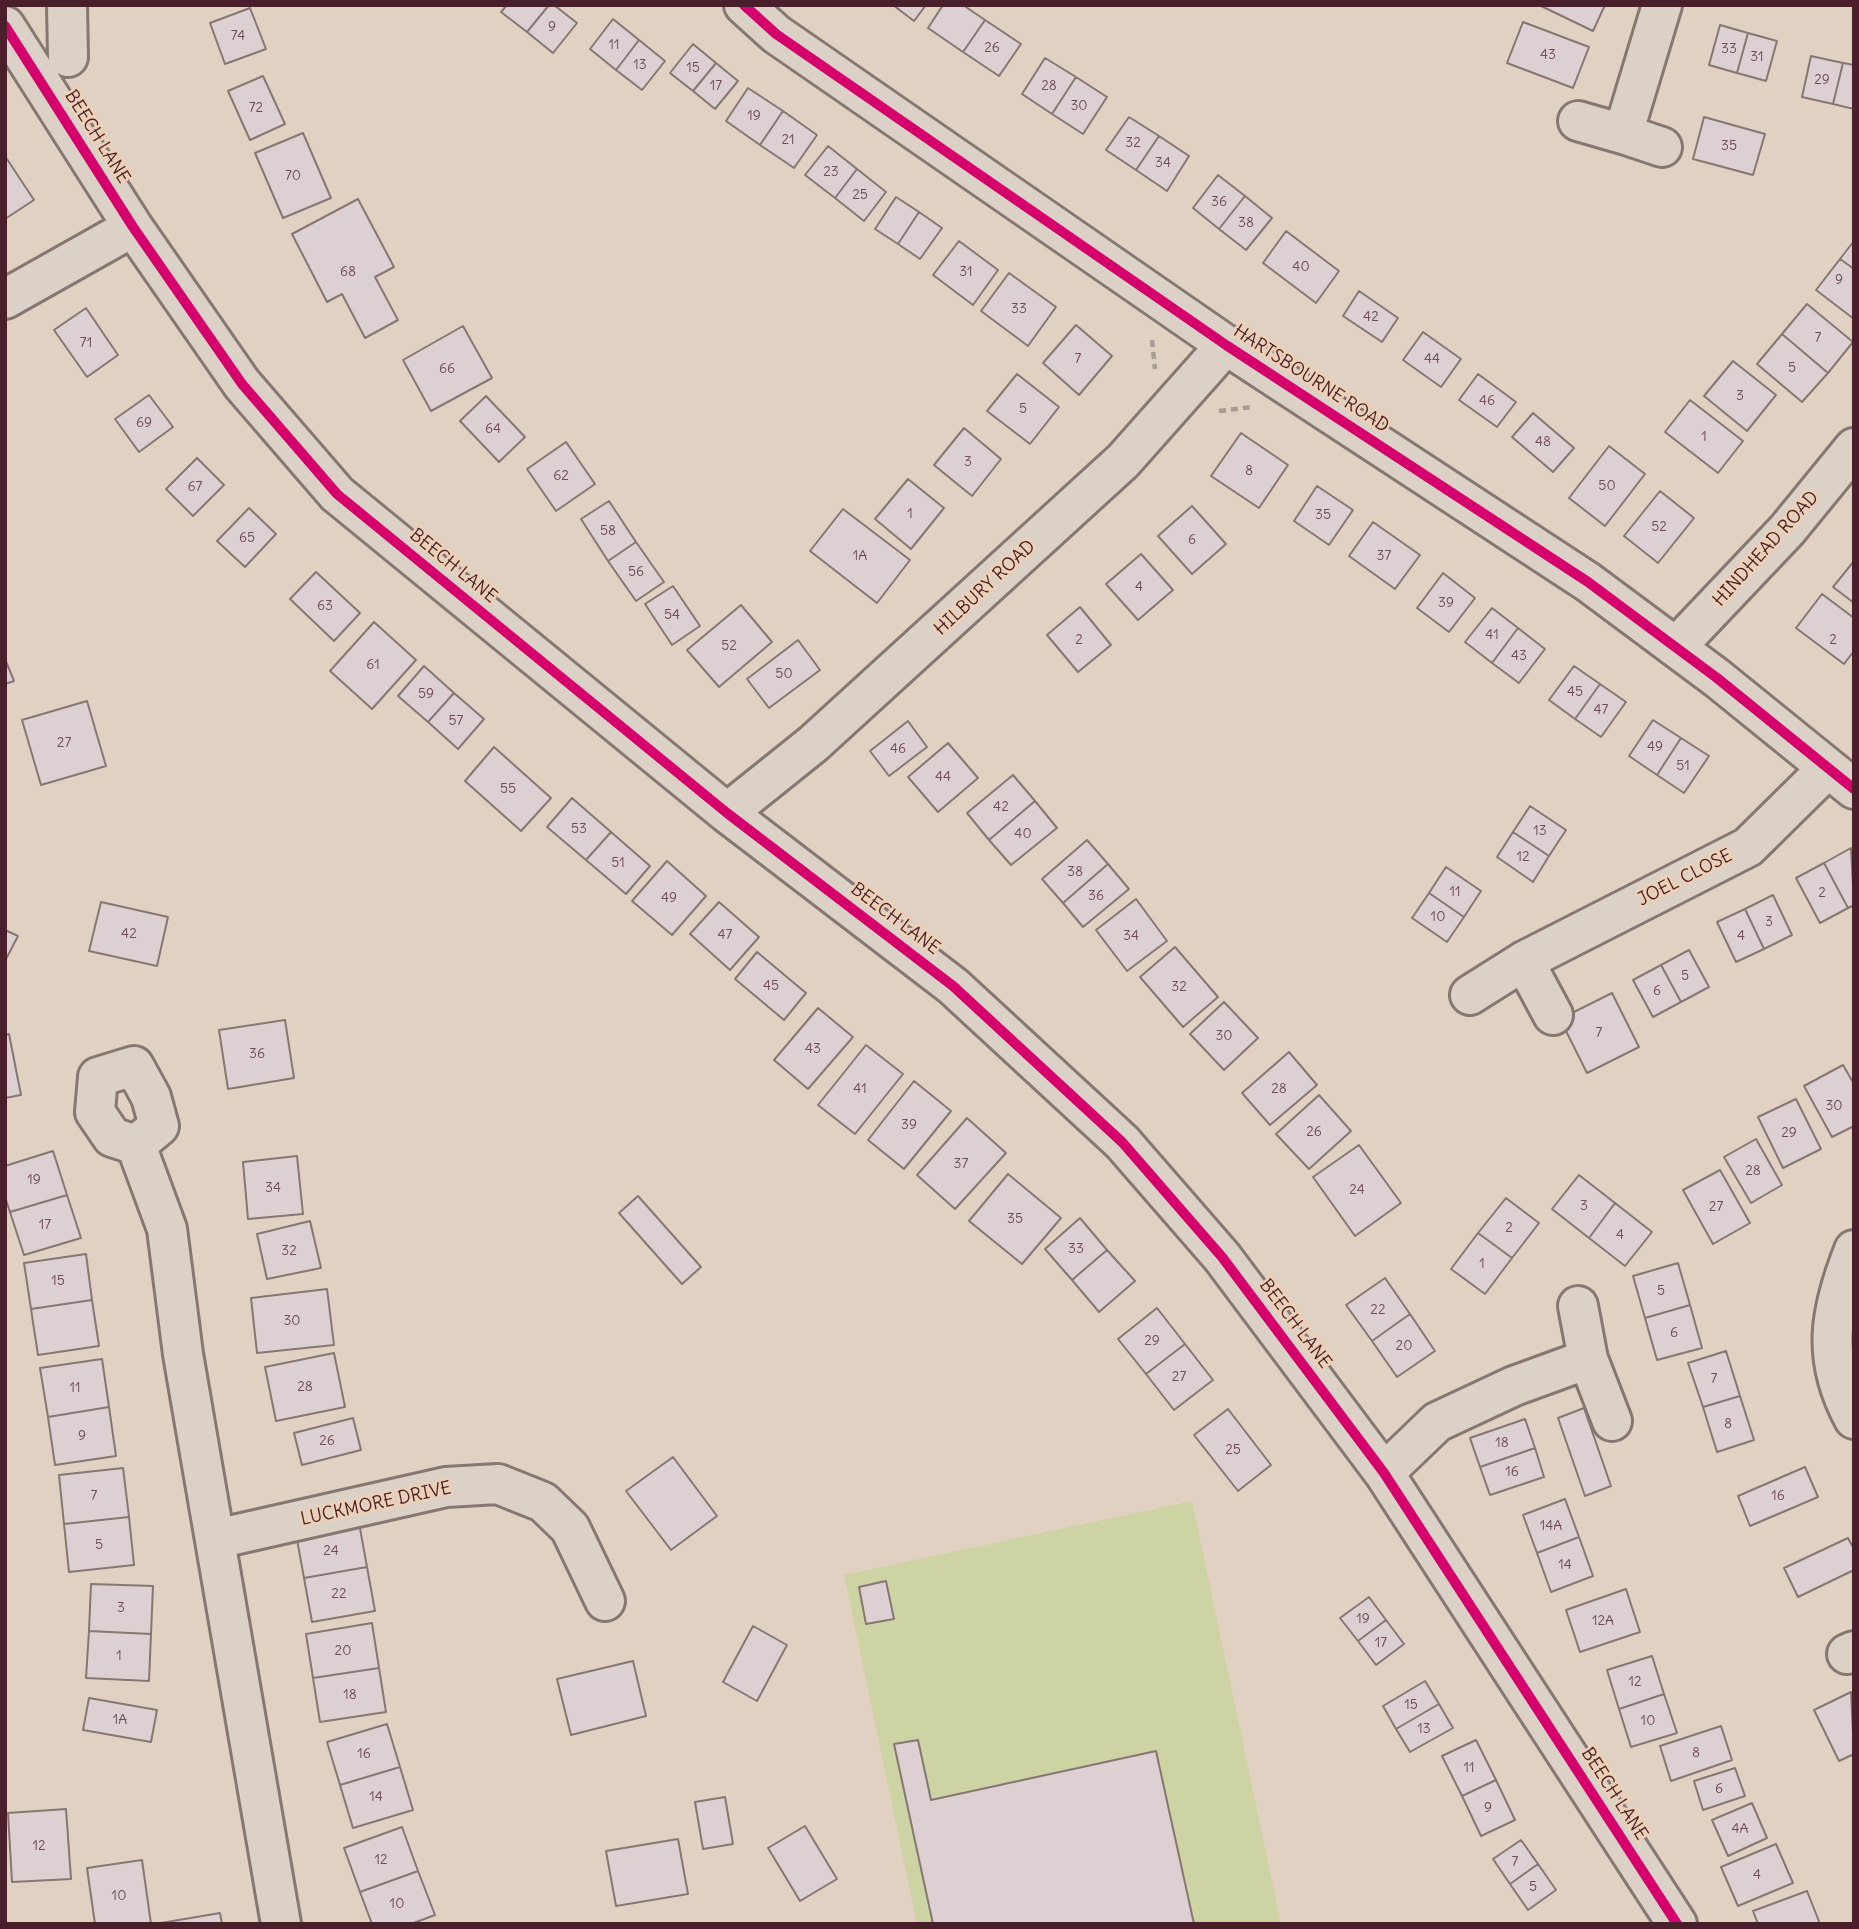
<!DOCTYPE html>
<style>
body{margin:0}
#map{position:relative;width:1859px;height:1929px;overflow:hidden;background:#e1d1c2;font-family:Delius,sans-serif}
canvas{display:block}
.frame{position:absolute;inset:0;border:7px solid #4a1f2b;pointer-events:none}
</style>
<div id="map">
<canvas width="1859" height="1929"></canvas>
<div class="frame"></div>
</div>
<script>
const ctx = document.querySelector('canvas').getContext('2d');
ctx.lineJoin = 'round';
function fill(path, color) { ctx.fillStyle = color; ctx.fill(path, 'evenodd'); }
function stroke(path, color, width, dash) { ctx.strokeStyle = color; ctx.lineWidth = width; ctx.lineCap = dash ? 'butt' : 'round'; ctx.setLineDash(dash || []); ctx.stroke(path); }
function label(font, color, halo, rows, align = 'center') {
  ctx.font = font + ' Delius,sans-serif'; ctx.lineWidth = 5; ctx.setLineDash([]); ctx.textBaseline = 'middle'; ctx.strokeStyle = halo; ctx.fillStyle = color; for (const [text, x, y, turn = 0] of rows) {
    ctx.save(); ctx.translate(x, y); ctx.rotate((+turn || 0) * Math.PI / 180); ctx.textAlign = isNaN(turn) ? turn : align; if (halo) ctx.strokeText(text, 0, 0); ctx.fillText(text, 0, 0); ctx.restore();
  }
}
fill(new Path2D(`
 M 1192,1501 L 1281,1924 L 917,1924 L 844,1575 Z`), '#cdd3a3');
const building = new Path2D(`
 M 507,5 L 549,5 L 527,32 L 501,12 Z
 M 549,5 L 554,5 L 577,23 L 553,53 L 527,32 Z
 M 893,5 L 926,5 L 914,21 Z
 M 943,5 L 963,5 L 985,20 L 963,52 L 928,28 Z
 M 1539,5 L 1605,5 L 1593,31 Z
 M 250,8 L 266,49 L 225,64 L 210,23 Z
 M 613,19 L 639,40 L 616,70 L 590,49 Z
 M 985,20 L 1021,44 L 999,76 L 963,52 Z
 M 1523,22 L 1589,47 L 1573,88 L 1507,63 Z
 M 1720,25 L 1748,33 L 1737,73 L 1709,65 Z
 M 1748,33 L 1777,41 L 1766,81 L 1737,73 Z
 M 639,40 L 665,61 L 642,90 L 616,70 Z
 M 693,44 L 716,63 L 693,91 L 670,73 Z
 M 1811,56 L 1843,63 L 1833,104 L 1802,97 Z
 M 1045,58 L 1076,77 L 1052,114 L 1022,94 Z
 M 716,63 L 738,81 L 715,109 L 693,91 Z
 M 1843,63 L 1854,65 L 1854,109 L 1833,104 Z
 M 263,76 L 285,124 L 250,140 L 228,91 Z
 M 1076,77 L 1107,97 L 1083,134 L 1052,114 Z
 M 748,88 L 783,111 L 760,145 L 726,121 Z
 M 783,111 L 817,135 L 794,168 L 760,145 Z
 M 1129,117 L 1159,136 L 1136,170 L 1106,150 Z
 M 1704,117 L 1765,134 L 1753,175 L 1693,159 Z
 M 303,133 L 331,198 L 283,218 L 255,153 Z
 M 1159,136 L 1189,156 L 1167,191 L 1136,170 Z
 M 828,146 L 857,169 L 835,198 L 805,175 Z
 M 5,156 L 34,200 L 5,219 Z
 M 857,169 L 886,192 L 864,221 L 835,198 Z
 M 1218,175 L 1245,196 L 1219,229 L 1193,208 Z
 M 1245,196 L 1272,218 L 1246,250 L 1219,229 Z
 M 896,197 L 919,212 L 898,244 L 875,229 Z
 M 358,199 L 394,267 L 375,277 L 398,320 L 365,338 L 342,294 L 327,302 L 292,234 Z
 M 919,212 L 942,228 L 920,259 L 898,244 Z
 M 1286,231 L 1339,271 L 1316,303 L 1263,263 Z
 M 959,241 L 998,270 L 973,305 L 933,275 Z
 M 1854,241 L 1854,269 L 1840,259 Z
 M 1840,259 L 1854,269 L 1854,319 L 1816,290 Z
 M 1009,273 L 1056,307 L 1028,346 L 981,311 Z
 M 1359,291 L 1398,318 L 1382,342 L 1343,316 Z
 M 1807,304 L 1853,342 L 1828,373 L 1782,334 Z
 M 86,308 L 118,355 L 87,377 L 54,330 Z
 M 1076,325 L 1112,356 L 1079,395 L 1043,363 Z
 M 463,326 L 492,378 L 431,411 L 403,360 Z
 M 1423,332 L 1461,359 L 1441,387 L 1403,360 Z
 M 1782,334 L 1828,373 L 1802,402 L 1757,364 Z
 M 1733,361 L 1776,395 L 1747,431 L 1704,396 Z
 M 1017,374 L 1059,407 L 1030,444 L 987,411 Z
 M 1478,374 L 1516,402 L 1497,427 L 1459,400 Z
 M 149,395 L 173,427 L 139,452 L 115,419 Z
 M 486,396 L 525,437 L 499,462 L 460,421 Z
 M 1690,400 L 1743,441 L 1718,473 L 1665,432 Z
 M 1533,413 L 1574,448 L 1553,472 L 1512,437 Z
 M 964,428 L 1001,459 L 972,496 L 934,465 Z
 M 1241,433 L 1288,465 L 1259,508 L 1211,476 Z
 M 566,442 L 595,484 L 556,511 L 527,469 Z
 M 1609,446 L 1645,474 L 1605,526 L 1569,498 Z
 M 197,458 L 224,485 L 193,516 L 166,489 Z
 M 908,479 L 944,508 L 911,549 L 875,519 Z
 M 1317,486 L 1353,510 L 1329,545 L 1294,521 Z
 M 1660,491 L 1694,518 L 1658,563 L 1624,536 Z
 M 609,501 L 636,542 L 608,561 L 581,519 Z
 M 1192,506 L 1226,544 L 1192,574 L 1158,536 Z
 M 249,508 L 276,534 L 245,567 L 217,541 Z
 M 843,509 L 910,560 L 877,603 L 810,551 Z
 M 1373,522 L 1420,555 L 1395,589 L 1349,556 Z
 M 636,542 L 664,582 L 636,601 L 608,561 Z
 M 1141,554 L 1173,590 L 1138,620 L 1106,584 Z
 M 1854,561 L 1854,603 L 1833,587 Z
 M 316,572 L 360,613 L 334,641 L 290,599 Z
 M 1443,573 L 1475,598 L 1449,632 L 1417,608 Z
 M 673,586 L 700,626 L 672,645 L 645,604 Z
 M 1822,594 L 1854,618 L 1854,651 L 1844,664 L 1796,628 Z
 M 741,605 L 772,642 L 719,687 L 687,650 Z
 M 1080,607 L 1111,645 L 1078,672 L 1047,635 Z
 M 1492,608 L 1518,628 L 1492,663 L 1465,642 Z
 M 374,622 L 416,660 L 372,709 L 330,671 Z
 M 1518,628 L 1545,649 L 1519,683 L 1492,663 Z
 M 798,640 L 820,670 L 769,708 L 747,679 Z
 M 5,659 L 14,681 L 5,684 Z
 M 424,666 L 454,693 L 428,722 L 398,696 Z
 M 1574,666 L 1600,684 L 1575,719 L 1549,700 Z
 M 1600,684 L 1626,702 L 1601,737 L 1575,719 Z
 M 454,693 L 484,719 L 458,749 L 428,722 Z
 M 87,701 L 106,766 L 41,785 L 22,720 Z
 M 1653,720 L 1681,738 L 1657,775 L 1629,756 Z
 M 908,721 L 927,747 L 889,776 L 870,751 Z
 M 1681,738 L 1709,756 L 1684,793 L 1657,775 Z
 M 948,743 L 978,778 L 938,812 L 908,777 Z
 M 494,747 L 551,798 L 521,831 L 465,781 Z
 M 1013,775 L 1035,801 L 989,840 L 967,813 Z
 M 572,798 L 611,832 L 586,860 L 547,827 Z
 M 1035,801 L 1057,828 L 1011,865 L 989,840 Z
 M 1530,806 L 1566,830 L 1549,856 L 1513,832 Z
 M 611,832 L 650,866 L 626,894 L 586,860 Z
 M 1513,832 L 1549,856 L 1533,882 L 1497,857 Z
 M 1087,840 L 1108,864 L 1063,903 L 1042,879 Z
 M 1851,848 L 1854,905 L 1848,908 L 1824,863 Z
 M 667,861 L 706,896 L 672,935 L 632,901 Z
 M 1824,863 L 1848,908 L 1820,923 L 1796,878 Z
 M 1108,864 L 1129,889 L 1083,927 L 1063,903 Z
 M 1446,867 L 1481,891 L 1464,917 L 1429,893 Z
 M 1429,893 L 1464,917 L 1447,942 L 1412,918 Z
 M 1773,895 L 1792,935 L 1764,949 L 1745,909 Z
 M 1136,899 L 1167,941 L 1127,971 L 1096,930 Z
 M 101,902 L 168,917 L 157,966 L 89,951 Z
 M 719,902 L 759,937 L 730,970 L 690,934 Z
 M 1745,909 L 1764,949 L 1736,962 L 1717,922 Z
 M 5,930 L 18,936 L 5,961 Z
 M 1175,947 L 1218,997 L 1183,1027 L 1140,977 Z
 M 1689,950 L 1709,987 L 1681,1002 L 1661,965 Z
 M 757,952 L 806,993 L 784,1020 L 735,979 Z
 M 1661,965 L 1681,1002 L 1653,1017 L 1633,980 Z
 M 1612,993 L 1639,1047 L 1587,1073 L 1560,1019 Z
 M 1224,1002 L 1258,1038 L 1224,1070 L 1190,1034 Z
 M 818,1008 L 853,1037 L 808,1089 L 774,1060 Z
 M 285,1020 L 294,1078 L 228,1089 L 219,1030 Z
 M 9,1034 L 21,1095 L 5,1098 L 5,1035 Z
 M 866,1045 L 903,1074 L 855,1134 L 818,1105 Z
 M 1289,1052 L 1317,1085 L 1270,1125 L 1242,1093 Z
 M 1843,1065 L 1854,1084 L 1854,1126 L 1832,1137 L 1804,1086 Z
 M 914,1081 L 951,1111 L 904,1169 L 868,1140 Z
 M 1319,1095 L 1351,1131 L 1309,1169 L 1276,1134 Z
 M 1796,1099 L 1821,1149 L 1783,1168 L 1758,1117 Z
 M 967,1118 L 1006,1153 L 955,1209 L 917,1175 Z
 M 1756,1139 L 1782,1185 L 1751,1203 L 1724,1157 Z
 M 1359,1145 L 1401,1203 L 1355,1236 L 1313,1177 Z
 M 53,1151 L 67,1195 L 10,1212 L 5,1197 L 5,1166 Z
 M 297,1156 L 303,1214 L 248,1219 L 243,1162 Z
 M 1720,1170 L 1750,1223 L 1713,1244 L 1683,1190 Z
 M 1008,1174 L 1061,1218 L 1022,1264 L 969,1221 Z
 M 1579,1175 L 1615,1203 L 1589,1238 L 1552,1209 Z
 M 67,1195 L 81,1238 L 24,1255 L 10,1212 Z
 M 638,1196 L 701,1267 L 682,1284 L 619,1213 Z
 M 1506,1198 L 1539,1223 L 1512,1258 L 1478,1233 Z
 M 1615,1203 L 1652,1232 L 1625,1266 L 1589,1238 Z
 M 1080,1218 L 1107,1250 L 1072,1280 L 1045,1249 Z
 M 310,1221 L 321,1268 L 267,1279 L 257,1234 Z
 M 1478,1233 L 1512,1258 L 1485,1294 L 1451,1269 Z
 M 1107,1250 L 1135,1281 L 1099,1312 L 1072,1280 Z
 M 86,1254 L 92,1300 L 31,1309 L 24,1263 Z
 M 1678,1263 L 1690,1305 L 1645,1318 L 1633,1276 Z
 M 1385,1278 L 1410,1314 L 1372,1341 L 1346,1305 Z
 M 327,1289 L 334,1345 L 257,1353 L 251,1298 Z
 M 92,1300 L 99,1346 L 38,1355 L 31,1309 Z
 M 1690,1305 L 1702,1348 L 1657,1360 L 1645,1318 Z
 M 1157,1308 L 1185,1344 L 1146,1374 L 1118,1339 Z
 M 1410,1314 L 1435,1351 L 1397,1377 L 1372,1341 Z
 M 1185,1344 L 1213,1380 L 1174,1410 L 1146,1374 Z
 M 1726,1351 L 1740,1396 L 1703,1407 L 1688,1363 Z
 M 334,1353 L 345,1407 L 276,1421 L 265,1367 Z
 M 102,1359 L 109,1407 L 48,1417 L 40,1368 Z
 M 1740,1396 L 1754,1440 L 1717,1452 L 1703,1407 Z
 M 109,1407 L 116,1456 L 55,1465 L 48,1417 Z
 M 1584,1408 L 1611,1486 L 1585,1496 L 1558,1418 Z
 M 1228,1409 L 1271,1465 L 1238,1491 L 1194,1435 Z
 M 353,1418 L 361,1450 L 302,1465 L 294,1433 Z
 M 1525,1419 L 1535,1448 L 1480,1467 L 1470,1438 Z
 M 1535,1448 L 1544,1477 L 1490,1495 L 1480,1467 Z
 M 673,1457 L 717,1516 L 671,1550 L 626,1491 Z
 M 1805,1467 L 1818,1497 L 1750,1526 L 1738,1496 Z
 M 123,1468 L 129,1517 L 64,1524 L 59,1475 Z
 M 1565,1499 L 1579,1537 L 1537,1553 L 1523,1515 Z
 M 129,1517 L 134,1565 L 69,1572 L 64,1524 Z
 M 359,1523 L 367,1567 L 304,1578 L 296,1534 Z
 M 1579,1537 L 1593,1576 L 1551,1592 L 1537,1553 Z
 M 1848,1538 L 1854,1549 L 1854,1570 L 1798,1597 L 1784,1568 Z
 M 367,1567 L 375,1611 L 312,1622 L 304,1578 Z
 M 886,1581 L 894,1619 L 866,1624 L 859,1587 Z
 M 91,1584 L 153,1586 L 151,1634 L 89,1631 Z
 M 1626,1589 L 1640,1632 L 1580,1652 L 1566,1610 Z
 M 1369,1597 L 1386,1620 L 1358,1641 L 1340,1618 Z
 M 1386,1620 L 1404,1644 L 1376,1665 L 1358,1641 Z
 M 372,1623 L 379,1668 L 313,1678 L 306,1634 Z
 M 753,1626 L 787,1645 L 757,1701 L 723,1682 Z
 M 89,1631 L 151,1634 L 149,1681 L 86,1678 Z
 M 1652,1656 L 1664,1694 L 1619,1709 L 1607,1670 Z
 M 633,1661 L 646,1716 L 571,1735 L 557,1679 Z
 M 379,1668 L 386,1712 L 320,1722 L 313,1678 Z
 M 1425,1681 L 1439,1704 L 1396,1729 L 1383,1706 Z
 M 1851,1692 L 1854,1754 L 1839,1761 L 1814,1710 Z
 M 1664,1694 L 1677,1733 L 1631,1747 L 1619,1709 Z
 M 89,1698 L 157,1710 L 151,1742 L 83,1730 Z
 M 1439,1704 L 1453,1728 L 1410,1752 L 1396,1729 Z
 M 387,1724 L 400,1767 L 340,1785 L 327,1742 Z
 M 1721,1726 L 1732,1760 L 1671,1781 L 1660,1746 Z
 M 918,1740 L 931,1800 L 1156,1751 L 1194,1924 L 933,1924 L 894,1744 Z
 M 1476,1740 L 1496,1780 L 1462,1796 L 1442,1756 Z
 M 400,1767 L 413,1810 L 353,1828 L 340,1785 Z
 M 1735,1768 L 1745,1796 L 1703,1810 L 1694,1781 Z
 M 1496,1780 L 1515,1820 L 1481,1836 L 1462,1796 Z
 M 725,1797 L 733,1844 L 703,1849 L 695,1802 Z
 M 1752,1803 L 1767,1838 L 1728,1856 L 1712,1820 Z
 M 66,1809 L 71,1879 L 12,1882 L 8,1813 Z
 M 805,1826 L 837,1879 L 800,1901 L 768,1848 Z
 M 402,1827 L 418,1871 L 360,1892 L 344,1848 Z
 M 678,1839 L 688,1894 L 616,1906 L 606,1851 Z
 M 1521,1840 L 1538,1864 L 1510,1884 L 1493,1859 Z
 M 1776,1844 L 1793,1883 L 1738,1906 L 1721,1867 Z
 M 142,1860 L 151,1924 L 95,1924 L 87,1868 Z
 M 1538,1864 L 1556,1890 L 1528,1910 L 1510,1884 Z
 M 418,1871 L 435,1915 L 411,1924 L 372,1924 L 360,1892 Z
 M 1807,1891 L 1820,1924 L 1758,1924 L 1753,1911 Z
 M 220,1913 L 222,1924 L 161,1924 L 161,1923 Z`);
fill(building, '#ddd0d3');
stroke(building, '#867772', 2);
const minor = new Path2D(`
 M 67,5 L 68,57
 M 744,5 L 776,34 L 1226,345 L 1588,582 L 1717,678 L 1854,789
 M 5,26 L 133,227 L 242,384 L 337,494 L 727,813 L 953,986 L 1122,1142 L 1222,1257 L 1384,1473 L 1677,1924
 M 1578,121 L 1623,134
 M 1662,147 L 1623,134 L 1662,5
 M 5,299 L 133,227
 M 1676,647 L 1787,530 L 1854,448
 M 727,813 L 813,744 L 1123,461 L 1226,345
 M 1524,961 L 1553,1015
 M 1470,995 L 1524,961 L 1748,847 L 1827,769
 M 134,1066 L 151,1097 L 159,1126 L 136,1145 L 112,1137 L 95,1112 L 98,1077 Z
 M 136,1145 L 167,1229 L 183,1354 L 281,1924
 M 1854,1250 C 1830,1311 1821,1358 1854,1419
 M 1578,1306 L 1588,1359
 M 1384,1473 L 1437,1422 L 1514,1386 L 1588,1359 L 1612,1421
 M 216,1539 L 446,1487 L 498,1484 L 543,1502 L 570,1528 L 605,1601
 M 1847,1654 L 1854,1651`);
stroke(minor, '#867772', 44);
stroke(new Path2D(`
 M 1152,340 L 1155,369
 M 1219,411 L 1252,407`), '#a79b95', 4.5, [7, 5]);
stroke(minor, '#dcd1c7', 38);
stroke(new Path2D(`
 M 744,5 L 776,34 L 1226,345 L 1588,582 L 1717,678 L 1854,789
 M 5,26 L 133,227 L 242,384 L 337,494 L 727,813 L 953,986 L 1122,1142 L 1222,1257 L 1384,1473 L 1677,1924`), '#d6006c', 10);
label('14px', '#6f4b55', null, [
 ["9",552,27],
 ["74",238,36],
 ["11",614,45],
 ["26",992,48],
 ["33",1729,49],
 ["43",1548,55],
 ["31",1757,57],
 ["13",640,65],
 ["15",693,68],
 ["29",1822,80],
 ["17",716,86],
 ["28",1049,86],
 ["30",1079,106],
 ["72",256,108],
 ["19",754,116],
 ["21",788,140],
 ["32",1133,143],
 ["35",1729,146],
 ["34",1163,163],
 ["23",831,172],
 ["70",293,176],
 ["25",860,195],
 ["36",1219,202],
 ["38",1246,223],
 ["40",1301,267],
 ["68",348,272],
 ["31",966,272],
 ["9",1839,280],
 ["33",1019,309],
 ["42",1371,317],
 ["7",1818,338],
 ["71",86,343],
 ["7",1078,359],
 ["44",1432,359],
 ["5",1792,368],
 ["66",447,369],
 ["3",1740,396],
 ["46",1487,401],
 ["5",1023,409],
 ["69",144,423],
 ["64",493,429],
 ["1",1704,437],
 ["48",1543,442],
 ["3",968,462],
 ["8",1249,471],
 ["62",561,476],
 ["50",1607,486],
 ["67",195,487],
 ["1",910,514],
 ["35",1323,515],
 ["52",1659,527],
 ["58",608,531],
 ["65",247,538],
 ["6",1192,540],
 ["1A",860,556],
 ["37",1384,556],
 ["56",636,572],
 ["4",1139,587],
 ["39",1446,603],
 ["63",325,606],
 ["54",672,615],
 ["41",1492,635],
 ["2",1079,640],
 ["2",1833,640],
 ["52",729,646],
 ["43",1519,656],
 ["61",373,665],
 ["50",784,674],
 ["45",1575,692],
 ["59",426,694],
 ["47",1601,710],
 ["57",456,721],
 ["27",64,743],
 ["49",1655,747],
 ["46",898,749],
 ["51",1683,766],
 ["44",943,777],
 ["55",508,789],
 ["42",1001,807],
 ["53",579,829],
 ["13",1540,831],
 ["40",1023,834],
 ["12",1523,857],
 ["51",618,863],
 ["38",1075,872],
 ["11",1455,892],
 ["2",1822,893],
 ["36",1096,896],
 ["49",669,898],
 ["10",1438,917],
 ["3",1769,922],
 ["42",129,934],
 ["47",725,935],
 ["34",1131,936],
 ["4",1741,936],
 ["5",1685,976],
 ["45",771,986],
 ["32",1179,987],
 ["6",1657,991],
 ["7",1599,1033],
 ["30",1224,1036],
 ["43",813,1049],
 ["36",257,1054],
 ["41",860,1089],
 ["28",1279,1089],
 ["30",1834,1106],
 ["39",909,1125],
 ["26",1314,1132],
 ["29",1789,1133],
 ["37",961,1164],
 ["28",1753,1171],
 ["19",34,1180],
 ["34",273,1188],
 ["24",1357,1190],
 ["3",1584,1206],
 ["27",1716,1207],
 ["35",1015,1219],
 ["17",45,1225],
 ["2",1509,1228],
 ["4",1620,1235],
 ["33",1076,1249],
 ["32",289,1251],
 ["1",1482,1264],
 ["15",58,1281],
 ["5",1661,1291],
 ["22",1378,1310],
 ["30",292,1321],
 ["6",1674,1333],
 ["29",1152,1341],
 ["20",1404,1346],
 ["27",1179,1377],
 ["7",1714,1379],
 ["28",305,1387],
 ["11",75,1388],
 ["8",1728,1424],
 ["9",82,1436],
 ["26",327,1441],
 ["18",1502,1443],
 ["25",1233,1450],
 ["16",1512,1472],
 ["7",94,1496],
 ["16",1778,1496],
 ["14A",1551,1526],
 ["5",99,1545],
 ["24",331,1551],
 ["14",1565,1565],
 ["22",339,1594],
 ["3",121,1608],
 ["19",1363,1619],
 ["12A",1603,1621],
 ["17",1381,1643],
 ["20",343,1651],
 ["1",119,1656],
 ["12",1635,1682],
 ["18",350,1695],
 ["15",1411,1705],
 ["1A",120,1720],
 ["10",1648,1721],
 ["13",1424,1729],
 ["8",1696,1753],
 ["16",364,1754],
 ["11",1469,1768],
 ["6",1719,1789],
 ["14",376,1797],
 ["9",1488,1808],
 ["4A",1740,1829],
 ["12",39,1846],
 ["12",381,1860],
 ["7",1515,1862],
 ["4",1757,1875],
 ["5",1533,1887],
 ["10",119,1896],
 ["10",397,1904]
]);
label('18px', '#4a1f2b', '#eed1b5', [
 ["BEECH LANE",97,137,58],
 ["HARTSBOURNE ROAD",1311,379,33],
 ["HINDHEAD ROAD",1766,549,-48],
 ["BEECH LANE",453,566,39],
 ["HILBURY ROAD",985,588,-43],
 ["JOEL CLOSE",1685,878,-27],
 ["BEECH LANE",895,919,37],
 ["BEECH LANE",1295,1324,53],
 ["LUCKMORE DRIVE",376,1504,-12],
 ["BEECH LANE",1614,1794,57]
]);
</script>
